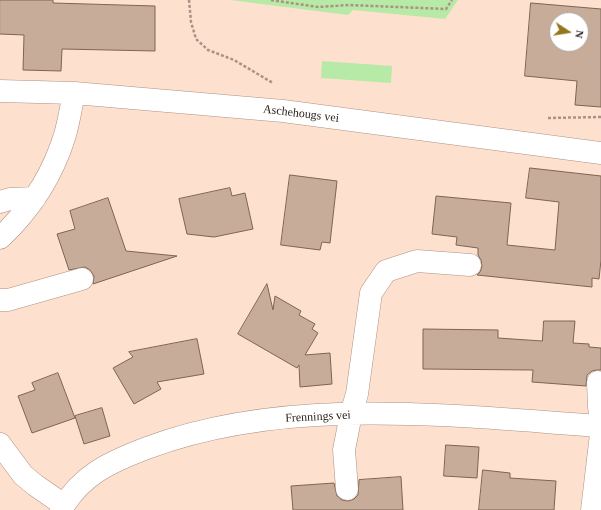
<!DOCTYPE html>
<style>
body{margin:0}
#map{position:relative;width:601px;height:510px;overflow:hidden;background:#fee0cf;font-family:"Times New Roman",serif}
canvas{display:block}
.north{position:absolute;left:549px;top:12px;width:40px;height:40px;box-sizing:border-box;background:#fff;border:1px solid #a9a5a3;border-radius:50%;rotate:102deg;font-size:11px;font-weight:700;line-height:16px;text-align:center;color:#291e18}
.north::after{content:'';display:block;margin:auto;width:14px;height:18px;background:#94761d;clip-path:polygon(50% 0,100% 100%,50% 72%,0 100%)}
</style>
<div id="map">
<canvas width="601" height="510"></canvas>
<div class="north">N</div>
</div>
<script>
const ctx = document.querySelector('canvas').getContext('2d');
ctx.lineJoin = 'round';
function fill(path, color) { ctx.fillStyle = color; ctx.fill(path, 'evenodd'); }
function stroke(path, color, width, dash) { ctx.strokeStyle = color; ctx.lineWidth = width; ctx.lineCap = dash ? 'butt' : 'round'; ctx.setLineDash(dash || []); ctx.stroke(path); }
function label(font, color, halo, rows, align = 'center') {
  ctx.font = font + ' "Times New Roman",serif'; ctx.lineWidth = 3; ctx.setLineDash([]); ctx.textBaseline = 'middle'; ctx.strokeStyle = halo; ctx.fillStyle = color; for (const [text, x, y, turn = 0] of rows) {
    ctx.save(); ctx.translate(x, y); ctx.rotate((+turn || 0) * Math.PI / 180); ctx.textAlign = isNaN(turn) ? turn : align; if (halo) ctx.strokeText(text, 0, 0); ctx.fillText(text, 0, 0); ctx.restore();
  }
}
fill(new Path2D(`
 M 230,0 L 458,0 L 445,19 L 353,10 L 348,15 Z
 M 322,61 L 392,66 L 391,83 L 321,78 Z`), '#b7eaa6');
const building = new Path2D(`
 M 0,0 L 53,0 L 53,3 L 155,6 L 155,51 L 62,49 L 61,71 L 23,70 L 24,35 L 0,34 Z
 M 531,3 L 601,9 L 601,107 L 575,105 L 577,81 L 525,76 ZM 557,20 L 581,20 L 581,44 L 557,44 Z
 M 530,168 L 601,176 L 601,260 L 599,279 L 592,278 L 592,287 L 477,275 L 480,272 L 482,266 L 481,260 L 478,255 L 478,248 L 456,245 L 457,237 L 432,234 L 436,196 L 511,203 L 507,245 L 555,250 L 559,202 L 526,198 Z
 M 290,175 L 337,181 L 330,243 L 322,242 L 320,250 L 281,245 Z
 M 230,188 L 232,196 L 245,193 L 253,229 L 214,237 L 187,234 L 179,199 Z
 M 108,198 L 126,251 L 177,256 L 93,284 L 94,276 L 90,270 L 85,267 L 69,270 L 57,234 L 75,229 L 70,211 Z
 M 267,284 L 273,310 L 275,296 L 301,311 L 299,315 L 315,324 L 312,329 L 318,333 L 305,355 L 330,353 L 332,384 L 300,387 L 299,365 L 297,368 L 238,334 Z
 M 544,321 L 575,321 L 573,343 L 589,344 L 589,347 L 601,348 L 601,370 L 597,370 L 592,371 L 587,375 L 586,386 L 532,382 L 533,370 L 423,369 L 423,329 L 498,330 L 498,338 L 542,341 Z
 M 197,339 L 204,374 L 157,382 L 161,389 L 134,404 L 113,368 L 133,357 L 129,352 Z
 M 58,373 L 75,418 L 32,433 L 18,396 L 35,390 L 32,383 Z
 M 102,408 L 110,436 L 84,444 L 75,416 Z
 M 446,445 L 479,447 L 477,478 L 444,476 Z
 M 483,470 L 510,473 L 510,478 L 556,481 L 554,510 L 479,510 Z
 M 401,477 L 403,510 L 293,510 L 291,486 L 334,483 L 337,496 L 342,500 L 348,501 L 354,499 L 358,495 L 359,480 Z`);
fill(building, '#c7ac9a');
stroke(building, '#7d6454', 1);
const minor = new Path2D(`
 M 0,91 L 74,93 L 283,111 L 601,153
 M 0,202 L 10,199 L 35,198
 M 0,238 C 30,210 53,174 65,135 C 69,121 71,107 74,93
 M 0,300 L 8,300 L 82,279
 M 598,382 L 599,407 L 601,420
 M 0,444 L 23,475 L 35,485 L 64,505
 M 347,489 L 344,450 L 351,414 L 357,394 L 371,293 L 386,271 L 417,261 L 470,265
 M 61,510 C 81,475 110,462 147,448 C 288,395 454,416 601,426
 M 592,510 L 601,434`);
stroke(minor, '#ad9182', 23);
stroke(new Path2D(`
 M 189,0 L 191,22 L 196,39 L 208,50 L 234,60 L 273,83
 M 271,0 L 318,7 L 349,5 L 446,9 L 452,0
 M 548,118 L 601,117`), '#aa9386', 2.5, [3, 2]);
stroke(minor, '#fff', 22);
label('12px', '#291e18', '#fff', [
 ["Aschehougs vei",301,114,7],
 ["Frennings vei",318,417,-3]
]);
</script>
